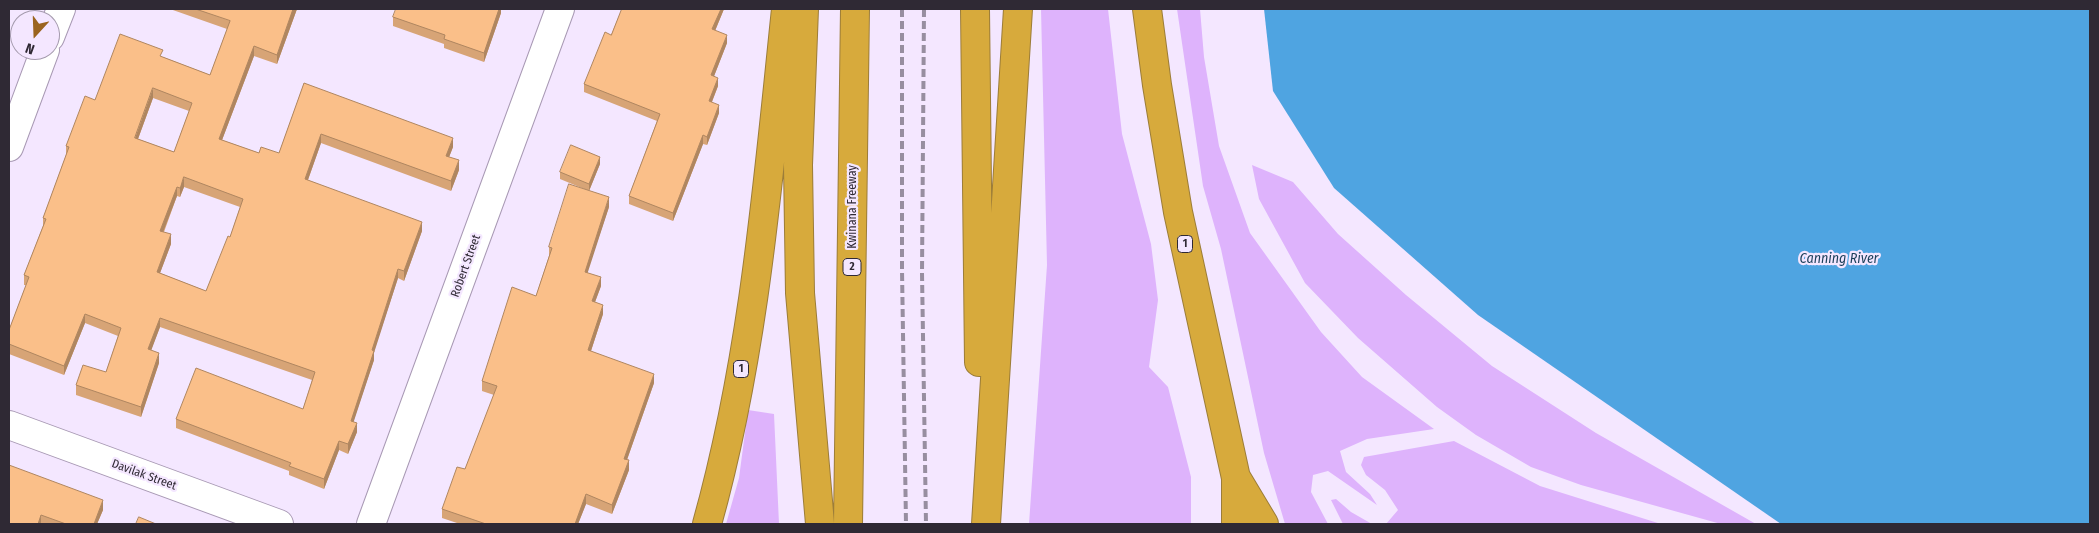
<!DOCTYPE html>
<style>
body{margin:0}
#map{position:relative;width:2099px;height:533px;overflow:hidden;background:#f4e7ff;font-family:"Fira Sans Condensed",sans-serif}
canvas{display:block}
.frame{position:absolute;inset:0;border:10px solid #2f2934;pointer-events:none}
.north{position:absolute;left:10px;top:10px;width:50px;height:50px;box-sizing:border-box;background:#f4e7ff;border:1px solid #a59bae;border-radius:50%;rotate:200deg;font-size:14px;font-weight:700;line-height:20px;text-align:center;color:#2f2934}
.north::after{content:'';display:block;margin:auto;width:18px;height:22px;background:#9b641f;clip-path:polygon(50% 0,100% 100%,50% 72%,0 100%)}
</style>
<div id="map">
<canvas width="2099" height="533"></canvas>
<div class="frame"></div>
<div class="north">N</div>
</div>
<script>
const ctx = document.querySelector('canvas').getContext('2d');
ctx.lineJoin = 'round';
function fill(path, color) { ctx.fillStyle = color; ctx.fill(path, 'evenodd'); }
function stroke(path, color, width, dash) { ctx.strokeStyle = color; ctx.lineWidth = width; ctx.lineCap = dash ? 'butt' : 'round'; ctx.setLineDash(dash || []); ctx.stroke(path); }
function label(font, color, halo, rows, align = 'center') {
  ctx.font = font + ' "Fira Sans Condensed",sans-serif'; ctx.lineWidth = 4.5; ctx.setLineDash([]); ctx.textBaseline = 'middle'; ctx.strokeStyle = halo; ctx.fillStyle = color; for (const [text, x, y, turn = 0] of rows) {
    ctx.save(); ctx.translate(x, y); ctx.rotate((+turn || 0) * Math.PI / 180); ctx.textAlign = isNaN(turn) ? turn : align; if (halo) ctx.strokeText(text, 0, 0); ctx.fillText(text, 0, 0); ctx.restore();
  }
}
fill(new Path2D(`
 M 1041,9 L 1108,9 L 1122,134 L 1151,244 L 1158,300 L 1149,367 L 1168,387 L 1191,477 L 1191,524 L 1029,524 L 1047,265 Z
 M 1177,9 L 1200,9 L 1204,57 L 1219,146 L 1250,233 L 1321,332 L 1362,377 L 1434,429 L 1367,439 L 1340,451 L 1346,472 L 1370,494 L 1377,505 L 1328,471 L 1313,475 L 1311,492 L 1328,524 L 1285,524 L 1264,453 L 1221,249 L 1203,186 Z
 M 1252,165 L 1293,182 L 1338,234 L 1406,295 L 1492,366 L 1596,433 L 1756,524 L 1721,524 L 1581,485 L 1531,467 L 1476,435 L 1437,407 L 1358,338 L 1305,283 L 1259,199 Z
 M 748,410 L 774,414 L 779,524 L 726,524 L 739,478 Z
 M 1454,441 L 1540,486 L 1661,524 L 1386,524 L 1398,510 L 1385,490 L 1366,475 L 1361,465 L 1364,457 Z
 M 1336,499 L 1351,512 L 1372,524 L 1343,524 L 1331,500 Z`), '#deb3fc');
fill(new Path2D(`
 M 1264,9 L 2090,9 L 2090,524 L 1781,524 L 1478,315 L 1334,188 L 1273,91 Z`), '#4fa4e1');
const minor = new Path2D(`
 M 50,37 L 61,9
 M 9,147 L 45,50
 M 9,425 L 279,524
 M 371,524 L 560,9`);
const highway = new Path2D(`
 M 804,9 L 798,165 L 800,293 L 820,524
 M 975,9 L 979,362
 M 1147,9 L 1157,85 L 1178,212 L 1236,478 L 1236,524
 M 1237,479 L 1264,524
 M 707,524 C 754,356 768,181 786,9
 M 848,524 L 855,9
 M 986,524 L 1018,9`);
stroke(minor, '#a899b4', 30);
stroke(highway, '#9c7d39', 30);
stroke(minor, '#fff', 28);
stroke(highway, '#d7aa3c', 28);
stroke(new Path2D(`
 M 902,9 L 902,270 L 906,524
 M 924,9 L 922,273 L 926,524`), '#978ea0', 4, [8, 4]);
fill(new Path2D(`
 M 170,9 L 297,9 L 277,64 L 254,56 L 222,140 L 259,153 L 279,153 L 304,83 L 453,147 L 449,157 L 459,170 L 451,191 L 321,143 L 308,180 L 422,231 L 404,281 L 398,278 L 374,351 L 374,360 L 353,422 L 357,432 L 348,454 L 339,450 L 324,489 L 289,475 L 289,471 L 176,428 L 176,419 L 303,409 L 312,380 L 160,327 L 151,350 L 159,363 L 141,417 L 76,395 L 76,385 L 106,372 L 118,336 L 85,323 L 64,375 L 9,354 L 9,330 L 26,285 L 24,285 L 24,275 L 43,226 L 43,218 L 66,155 L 66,146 L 95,100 L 163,57 L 210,75 L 227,29 ZM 153,98 L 189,111 L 174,152 L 138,139 ZM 184,187 L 240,207 L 230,237 L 206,291 L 160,273 L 171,244 L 164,232 L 177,196 L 180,197 Z
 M 501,9 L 501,13 L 484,62 L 444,48 L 444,44 L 393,26 L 393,17 Z
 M 622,9 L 724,9 L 715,31 L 727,43 L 714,76 L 718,86 L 712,102 L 719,113 L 707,145 L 703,144 L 673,221 L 629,204 L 629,196 L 657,121 L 584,92 L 584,84 L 611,35 Z
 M 600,164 L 589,191 L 560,179 L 560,172 Z
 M 609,207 L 587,272 L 601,286 L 595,302 L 603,314 L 591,351 L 654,383 L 627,460 L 629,470 L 612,514 L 586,504 L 578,524 L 460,524 L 442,518 L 442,509 L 465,469 L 494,395 L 482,391 L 482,381 L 536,296 L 549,256 L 549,247 Z
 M 9,465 L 103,510 L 97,524 L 9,524 Z`), '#d7a476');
fill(new Path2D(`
 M 293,9 L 297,9 L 277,64 L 277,55 Z
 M 498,9 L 501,9 L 501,13 L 484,62 L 484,53 Z
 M 721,9 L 724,9 L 712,38 L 712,29 Z
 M 727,35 L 727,43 L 711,84 L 711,75 Z
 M 254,46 L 254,56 L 219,148 L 219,139 Z
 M 718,78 L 718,86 L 709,109 L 709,101 Z
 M 153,88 L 153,98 L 135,147 L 135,138 Z
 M 719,105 L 719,113 L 707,145 L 707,137 Z
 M 321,134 L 321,143 L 305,188 L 305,179 Z
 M 703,135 L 703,144 L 673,221 L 673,213 Z
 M 453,138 L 453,147 L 446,165 L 446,156 Z
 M 600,157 L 600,164 L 589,191 L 589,184 Z
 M 459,160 L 459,170 L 451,191 L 451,181 Z
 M 184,177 L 184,187 L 180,197 L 180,188 Z
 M 177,187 L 177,196 L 160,240 L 160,231 Z
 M 609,197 L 609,207 L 585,281 L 585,272 Z
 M 422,222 L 422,231 L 404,281 L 404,271 Z
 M 171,234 L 171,244 L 157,281 L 157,272 Z
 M 398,269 L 398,278 L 374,353 L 374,351 L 374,360 L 351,430 L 351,421 L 372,350 Z
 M 601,277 L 601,286 L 592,310 L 592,301 Z
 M 603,305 L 603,314 L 588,360 L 588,350 Z
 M 85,314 L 85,323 L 64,375 L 64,366 Z
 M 160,318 L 160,327 L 148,359 L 148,349 Z
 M 159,353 L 159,363 L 141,417 L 141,407 Z
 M 654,374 L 654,383 L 624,468 L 624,459 Z
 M 357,423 L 357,432 L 348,454 L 348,444 Z
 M 339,441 L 339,450 L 324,489 L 324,479 Z
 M 629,460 L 629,470 L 612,514 L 612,505 Z
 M 586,494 L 586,504 L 578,524 L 575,524 Z
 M 103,500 L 103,510 L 97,524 L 94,524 Z
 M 41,515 L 41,524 L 38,524 Z`), '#af8660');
const building = new Path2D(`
 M 196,9 L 293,9 L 277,55 L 254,46 L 219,139 L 259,153 L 261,147 L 279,153 L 304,83 L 453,138 L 446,156 L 459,160 L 451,181 L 321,134 L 305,179 L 422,222 L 404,271 L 398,269 L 372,350 L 374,351 L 351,421 L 357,423 L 348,444 L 339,441 L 324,479 L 289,466 L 291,463 L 176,419 L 196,368 L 303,409 L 315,372 L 160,318 L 148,349 L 159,353 L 141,407 L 76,385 L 83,365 L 106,372 L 121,328 L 85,314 L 64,366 L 9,344 L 9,330 L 29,277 L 24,275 L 46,219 L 43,218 L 69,147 L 66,146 L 85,96 L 95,100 L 120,34 L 163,50 L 160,56 L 210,75 L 230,21 ZM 153,88 L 192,103 L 174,152 L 135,138 ZM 184,177 L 243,199 L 230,237 L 228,236 L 206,291 L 157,272 L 171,234 L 160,231 L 177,187 L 180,188 Z
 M 396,9 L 499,9 L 484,53 L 444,39 L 445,35 L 393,17 Z
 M 622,9 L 721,9 L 712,29 L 727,35 L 711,75 L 718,78 L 709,101 L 719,105 L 707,137 L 703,135 L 673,213 L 629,196 L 660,114 L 584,84 L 605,32 L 611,35 Z
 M 571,145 L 600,157 L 589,184 L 560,172 Z
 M 569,184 L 609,197 L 585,272 L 601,277 L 592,301 L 603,305 L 588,350 L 654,374 L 624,459 L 629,460 L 612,505 L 586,494 L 575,524 L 486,524 L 442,509 L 457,467 L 465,469 L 497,386 L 482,381 L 512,287 L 536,296 L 552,248 L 549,247 Z
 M 9,465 L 103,500 L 94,524 L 66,524 L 41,515 L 38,524 L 9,524 Z
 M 139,517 L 156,524 L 136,524 Z`);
fill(building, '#fabf89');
stroke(building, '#af8660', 1);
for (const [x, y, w] of [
 [1185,244,15],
 [852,267,18],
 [741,369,15]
]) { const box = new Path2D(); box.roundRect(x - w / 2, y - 8.5, w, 17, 4); ctx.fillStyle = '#f4e7ff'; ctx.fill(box); stroke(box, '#2f2934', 1); }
label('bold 11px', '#2f2934', null, [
 ["1",1185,244],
 ["2",852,267],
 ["1",741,369]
]);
label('12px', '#2f2934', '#f4e7ff', [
 ["Kwinana Freeway",853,207,-90],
 ["Robert Street",466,266,-70],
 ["Davilak Street",144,475,20]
]);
label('italic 14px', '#1b3f59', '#f4e7ff', [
 ["Canning River",1839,259]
]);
</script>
